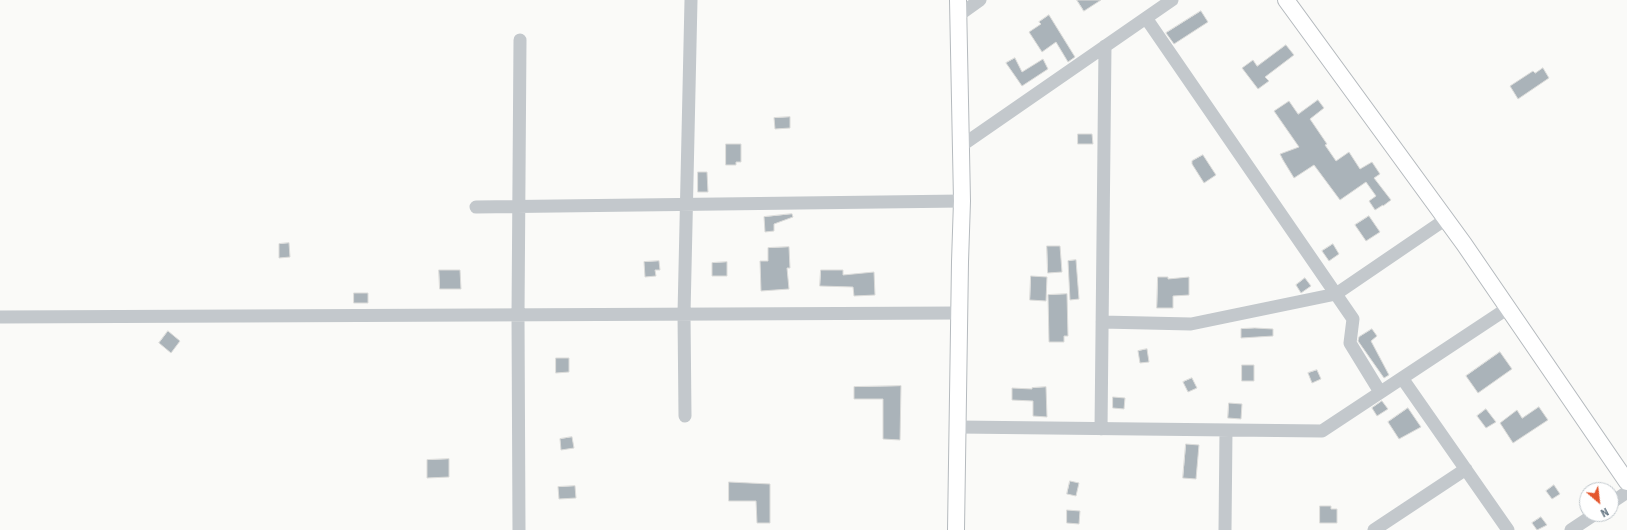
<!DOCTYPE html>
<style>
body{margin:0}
#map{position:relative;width:1627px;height:530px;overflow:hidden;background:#fafaf8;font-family:"Source Sans 3",sans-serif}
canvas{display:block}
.north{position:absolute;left:1579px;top:482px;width:40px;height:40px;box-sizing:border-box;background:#fff;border:1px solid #c1c8cd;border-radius:50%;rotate:152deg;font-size:11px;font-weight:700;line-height:16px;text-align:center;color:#657683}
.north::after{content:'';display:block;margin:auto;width:14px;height:18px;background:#e4572e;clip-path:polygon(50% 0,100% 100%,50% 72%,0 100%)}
</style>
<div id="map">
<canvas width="1627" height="530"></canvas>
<div class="north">N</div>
</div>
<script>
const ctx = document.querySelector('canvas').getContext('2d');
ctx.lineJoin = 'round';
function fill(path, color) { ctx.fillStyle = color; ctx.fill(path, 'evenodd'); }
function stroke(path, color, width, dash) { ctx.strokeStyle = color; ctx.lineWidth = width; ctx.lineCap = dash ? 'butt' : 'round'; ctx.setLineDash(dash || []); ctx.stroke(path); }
const building = new Path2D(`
 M 1077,0 L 1101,0 L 1084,11 Z
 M 1201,11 L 1208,22 L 1174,44 L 1166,33 Z
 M 1049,15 L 1075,57 L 1068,62 L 1056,42 L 1042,52 L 1029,32 L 1041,24 L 1039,22 Z
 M 1286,45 L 1294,55 L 1265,77 L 1269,81 L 1258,89 L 1242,68 L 1253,60 L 1257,66 Z
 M 1015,58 L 1022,72 L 1043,59 L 1048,69 L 1022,86 L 1006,63 Z
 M 1543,68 L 1549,78 L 1518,99 L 1510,86 L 1533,71 L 1535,73 Z
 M 1318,100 L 1324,108 L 1310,119 L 1327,144 L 1325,145 L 1336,161 L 1349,152 L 1360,169 L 1372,162 L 1380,174 L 1374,178 L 1391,200 L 1383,206 L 1383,205 L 1375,210 L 1369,201 L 1376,196 L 1366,182 L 1340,200 L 1314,165 L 1294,178 L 1283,160 L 1280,154 L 1299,147 L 1274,111 L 1289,101 L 1298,114 Z
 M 790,117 L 790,128 L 775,129 L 774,118 Z
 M 1078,134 L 1092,134 L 1093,144 L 1078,144 Z
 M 726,144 L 741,144 L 741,162 L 736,162 L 736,165 L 726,165 Z
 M 1203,155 L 1216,175 L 1204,183 L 1192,164 L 1192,161 Z
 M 698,172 L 707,172 L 708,192 L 698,192 Z
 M 792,214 L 793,217 L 774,224 L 774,231 L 765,232 L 764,217 Z
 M 1369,216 L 1380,232 L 1366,241 L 1355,225 Z
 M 289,243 L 290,257 L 279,258 L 279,244 Z
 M 1333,244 L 1339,254 L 1329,261 L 1322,251 Z
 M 1047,246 L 1060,246 L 1062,272 L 1048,273 Z
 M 789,247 L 790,268 L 787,268 L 789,289 L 761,291 L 760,261 L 768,261 L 768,248 Z
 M 1076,260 L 1079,299 L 1070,300 L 1068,261 Z
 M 659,261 L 660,270 L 655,270 L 656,276 L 645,277 L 644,262 Z
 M 727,262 L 727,276 L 712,276 L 712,263 Z
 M 439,270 L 460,270 L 461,289 L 440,289 Z
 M 821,270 L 843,270 L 843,275 L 874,272 L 875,295 L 854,296 L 853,287 L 820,286 Z
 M 1031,276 L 1047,277 L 1046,301 L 1030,300 Z
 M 1158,277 L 1168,277 L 1168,279 L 1189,277 L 1189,295 L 1173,296 L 1173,308 L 1157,308 Z
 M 1305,278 L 1311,286 L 1301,293 L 1296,285 Z
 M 354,293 L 368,293 L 368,303 L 354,303 Z
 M 1067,294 L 1068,336 L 1064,336 L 1064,342 L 1049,342 L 1048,295 Z
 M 1255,328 L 1273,329 L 1273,336 L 1241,338 L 1241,329 Z
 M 1372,329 L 1377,336 L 1371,341 L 1389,375 L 1384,378 L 1358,341 L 1359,337 Z
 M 168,331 L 180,341 L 171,353 L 159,343 Z
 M 1147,349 L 1149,362 L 1140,363 L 1138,351 Z
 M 1500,352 L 1512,369 L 1478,393 L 1466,376 Z
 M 556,358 L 569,358 L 569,372 L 556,373 Z
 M 1242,365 L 1254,365 L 1254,381 L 1242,381 Z
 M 1317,370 L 1321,379 L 1312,383 L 1308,373 Z
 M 1192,378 L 1197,388 L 1188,392 L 1183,382 Z
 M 901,386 L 900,440 L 883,439 L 883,399 L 854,399 L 854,387 Z
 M 1046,387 L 1047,417 L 1033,416 L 1033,401 L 1012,400 L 1012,388 L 1032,389 L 1032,388 Z
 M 1113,397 L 1125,398 L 1124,409 L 1113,408 Z
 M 1382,401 L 1388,409 L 1377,416 L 1372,408 Z
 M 1229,403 L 1242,404 L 1241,419 L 1228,418 Z
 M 1539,407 L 1548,420 L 1513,443 L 1500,423 L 1517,410 L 1522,418 Z
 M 1408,408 L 1421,427 L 1399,439 L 1388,422 Z
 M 1486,409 L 1496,422 L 1486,428 L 1477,416 Z
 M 572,437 L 574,448 L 561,450 L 560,439 Z
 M 1186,444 L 1199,445 L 1196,479 L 1183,478 Z
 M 449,459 L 449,477 L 427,478 L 427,460 Z
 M 1070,481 L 1079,483 L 1076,496 L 1067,494 Z
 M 729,482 L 770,484 L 770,523 L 757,523 L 756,501 L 729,501 Z
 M 1554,485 L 1560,494 L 1552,499 L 1546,491 Z
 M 575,486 L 576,498 L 559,499 L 558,487 Z
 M 1320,506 L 1331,506 L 1331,509 L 1337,509 L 1337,523 L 1320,523 Z
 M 1067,510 L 1080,511 L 1079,524 L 1067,523 Z
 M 1541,517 L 1547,525 L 1537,530 L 1532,523 Z`);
fill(building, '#aab3b9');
stroke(building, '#dcdcda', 1);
const major = new Path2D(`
 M 1286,0 L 1464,244 L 1627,482
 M 956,530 L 960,262 L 962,201 L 958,0`);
stroke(major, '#b5babe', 18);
stroke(new Path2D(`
 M 959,15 L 980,0
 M 1146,18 L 1353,319 L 1350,343 L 1380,392
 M 961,146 L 1172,0
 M 476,207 L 962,201
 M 0,317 L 959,313
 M 1102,322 L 1191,324 L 1336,294 L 1446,219
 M 1402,378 L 1508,530
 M 685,416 L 684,314 L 691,0
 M 958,427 L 1322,431 L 1508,308
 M 1101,429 L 1105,46
 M 1611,503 L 1627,492
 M 519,530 L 518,315 L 520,40
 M 1225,530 L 1226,430
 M 1374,530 L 1466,469
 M 1571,530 L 1595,514`), '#c3c8cc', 13);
stroke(major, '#fff', 16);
</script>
